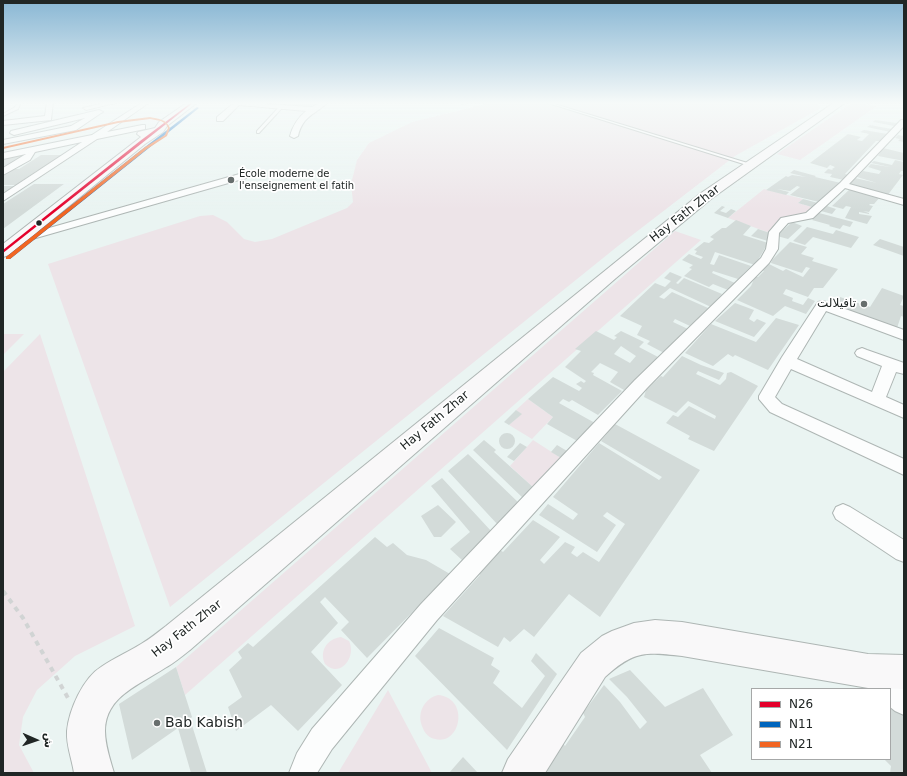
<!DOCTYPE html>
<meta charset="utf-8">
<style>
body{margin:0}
#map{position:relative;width:907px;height:776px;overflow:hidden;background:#eaf4f2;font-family:"DejaVu Sans",Cairo,sans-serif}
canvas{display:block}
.frame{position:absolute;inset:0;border:4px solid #202625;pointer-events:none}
.legend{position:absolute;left:751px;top:688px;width:140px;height:72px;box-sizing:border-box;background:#fff;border:1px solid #a6a8a8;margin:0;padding:5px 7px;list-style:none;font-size:12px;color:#202625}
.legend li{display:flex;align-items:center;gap:8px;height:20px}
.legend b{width:20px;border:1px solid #a6a8a8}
.north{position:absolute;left:16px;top:720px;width:40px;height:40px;-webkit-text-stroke:3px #fff;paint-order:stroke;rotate:92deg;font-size:11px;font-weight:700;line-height:16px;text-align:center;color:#202625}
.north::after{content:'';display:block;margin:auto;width:14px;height:18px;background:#202625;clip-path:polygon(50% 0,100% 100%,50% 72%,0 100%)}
</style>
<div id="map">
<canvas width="907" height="776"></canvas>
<div class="frame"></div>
<ul class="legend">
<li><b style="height:5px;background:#e4002b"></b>N26</li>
<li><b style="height:5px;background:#0065bd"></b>N11</li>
<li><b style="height:5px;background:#f26522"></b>N21</li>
</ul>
<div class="north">ش</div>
</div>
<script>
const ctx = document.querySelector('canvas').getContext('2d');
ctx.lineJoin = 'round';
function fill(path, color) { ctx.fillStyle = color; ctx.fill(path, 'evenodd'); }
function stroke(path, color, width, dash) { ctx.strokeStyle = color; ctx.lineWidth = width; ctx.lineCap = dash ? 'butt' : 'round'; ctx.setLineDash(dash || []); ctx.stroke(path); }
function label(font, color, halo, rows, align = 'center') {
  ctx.font = font + ' "DejaVu Sans",Cairo,sans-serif'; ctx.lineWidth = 3.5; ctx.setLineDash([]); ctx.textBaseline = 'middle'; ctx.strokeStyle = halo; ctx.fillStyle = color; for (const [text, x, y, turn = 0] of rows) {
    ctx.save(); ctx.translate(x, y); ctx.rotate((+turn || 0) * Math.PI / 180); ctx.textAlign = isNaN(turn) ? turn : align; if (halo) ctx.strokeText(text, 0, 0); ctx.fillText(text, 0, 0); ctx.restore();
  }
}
fill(new Path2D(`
 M 258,102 L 318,102 L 309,107 Z`), '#d6e9e6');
fill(new Path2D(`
 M 494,102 L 812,102 L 819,105 L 821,108 L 735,156 L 618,246 L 170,607 L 48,264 L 200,216 L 213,215 L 227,222 L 244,239 L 255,242 L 272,239 L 347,208 L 353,202 L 351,184 L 357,160 L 369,143 L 412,122 Z
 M 853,102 L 877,106 L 800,160 L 777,154 Z
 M 764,189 L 803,199 L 798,203 L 812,207 L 802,216 L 782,218 L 770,233 L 728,218 Z
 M 675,231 L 701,240 L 185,695 L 176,667 Z
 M 3,334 L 24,334 L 3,355 Z
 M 40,334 L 135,626 L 75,656 L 37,690 L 23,717 L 19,745 L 34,773 L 3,773 L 3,372 Z
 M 528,399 L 553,417 L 532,439 L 509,425 L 521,414 L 516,410 Z
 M 533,440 L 561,458 L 534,488 L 510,466 Z
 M 341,637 L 349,641 C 357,657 340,679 325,664 C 319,651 327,639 341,637 Z
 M 388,690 L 432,773 L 338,773 Z
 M 438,695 C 470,698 461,746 435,739 C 427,738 423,730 421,723 C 418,710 426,698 438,695 Z`), '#ede4e8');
fill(new Path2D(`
 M 451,102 L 466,102 L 471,103 L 461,105 Z
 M 875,120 L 897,123 L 894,126 L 873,122 Z
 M 870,125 L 892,129 L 890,132 L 867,127 Z
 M 864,130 L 888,134 L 880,141 L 876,141 L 845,174 L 849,175 L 844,180 L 830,177 L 832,174 L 824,173 L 828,169 L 833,170 L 832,169 L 835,167 L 830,165 L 827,168 L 810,163 L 848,134 L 861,137 L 857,140 L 862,141 L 869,134 L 860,132 Z
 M 898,135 L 904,136 L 904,142 L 898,141 L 900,139 L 895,138 Z
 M 883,148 L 904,153 L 904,161 L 878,156 Z
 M 21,155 L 22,157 L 3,168 L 3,159 Z
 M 41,155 L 66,155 L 44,170 L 38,170 L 16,185 L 3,185 L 3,175 L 14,169 L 19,169 Z
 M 895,160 L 904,162 L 904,171 L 901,171 L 899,174 L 903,175 L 887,196 L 848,185 L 855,178 L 877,183 L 857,177 L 863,171 L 879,174 L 881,171 L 868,167 L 871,164 L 890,167 L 871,163 L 874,161 L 892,165 Z
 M 794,170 L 816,176 L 815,177 L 841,183 L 819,202 L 790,195 L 800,187 L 797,186 L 790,191 L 777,189 L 789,192 L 786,195 L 766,190 L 786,176 L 788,177 L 792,175 L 806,177 L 790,173 Z
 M 34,184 L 64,184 L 3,229 L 3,204 Z
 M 3,186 L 19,186 L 3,196 Z
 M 851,188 L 881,196 L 874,204 L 870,204 L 869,205 L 873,206 L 869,212 L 863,211 L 869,213 L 869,214 L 859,212 L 859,214 L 872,216 L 867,224 L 845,218 L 851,207 L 846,206 L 843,209 L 832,206 Z
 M 803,199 L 818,203 L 812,207 L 798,203 Z
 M 722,206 L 725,207 L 720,211 L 726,213 L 731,209 L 736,211 L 728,218 L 714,213 Z
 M 827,206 L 836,209 L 832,214 L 821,211 Z
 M 819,213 L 853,222 L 850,227 L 843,225 L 840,229 L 829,226 L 830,225 L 812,220 Z
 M 736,220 L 751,226 L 743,235 L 768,243 L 755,265 L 715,252 L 710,264 L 714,265 L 719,255 L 751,266 L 738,279 L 713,271 L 712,273 L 735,283 L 728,290 L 713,284 L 709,287 L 684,276 L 692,269 L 689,268 L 693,265 L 682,260 L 689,254 L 701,259 L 703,257 L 695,254 L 697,251 L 694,250 L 704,242 L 709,243 L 714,239 L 710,237 L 722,228 L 726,228 Z
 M 792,222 L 802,226 L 788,239 L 777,236 Z
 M 807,227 L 833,234 L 836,230 L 859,237 L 851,248 L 813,237 L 805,245 L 793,241 Z
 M 758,229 L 770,233 L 768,241 L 751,236 Z
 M 880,239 L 904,247 L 904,256 L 873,245 Z
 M 790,242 L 807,247 L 801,254 L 814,258 L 812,261 L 838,269 L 823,288 L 814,288 L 808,297 L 786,289 L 783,294 L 793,298 L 792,301 L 803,305 L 808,298 L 815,301 L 806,314 L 785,306 L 773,316 L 737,300 L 751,286 L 755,277 L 758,277 L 764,271 L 762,270 L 769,264 L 783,271 L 786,269 L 803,277 L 810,268 L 806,267 L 802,273 L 771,263 L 772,260 Z
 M 670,272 L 682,277 L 676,283 L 678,284 L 684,278 L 722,294 L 711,307 L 670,288 L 659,297 L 664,299 L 672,292 L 708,308 L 690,326 L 675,319 L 673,322 L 688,329 L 664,353 L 647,344 L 650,341 L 637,335 L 642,326 L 620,316 L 655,283 L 665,287 L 671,281 L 664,278 Z
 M 882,288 L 904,296 L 900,305 L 904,306 L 904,317 L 901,316 L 897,328 L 832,306 L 837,296 L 870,307 Z
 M 735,303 L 754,310 L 749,319 L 754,322 L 757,319 L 766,323 L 754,337 L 715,321 Z
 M 776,318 L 799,325 L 768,370 L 735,355 L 733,357 L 728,354 L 713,366 L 685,353 L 711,324 L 756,342 Z
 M 596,331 L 614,340 L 617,337 L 614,336 L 621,331 L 644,342 L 639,347 L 658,357 L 624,390 L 610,382 L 618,372 L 600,363 L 591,372 L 594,373 L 593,375 L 622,391 L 598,415 L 572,400 L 569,402 L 563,399 L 559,403 L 595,423 L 579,442 L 547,424 L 553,417 L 528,399 L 553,377 L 579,391 L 582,388 L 576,384 L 581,381 L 584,383 L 586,381 L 565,367 L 581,351 L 575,349 ZM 621,346 L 636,356 L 630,363 L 614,354 Z
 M 682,356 L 701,365 L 724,373 L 719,380 L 698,371 L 696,374 L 720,385 L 726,379 L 727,373 L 731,372 L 758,386 L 714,451 L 688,439 L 690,436 L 666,423 L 673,415 L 678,417 L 689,406 L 715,419 L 716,416 L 688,401 L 676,413 L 644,397 L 646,390 L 661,376 L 663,377 Z
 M 516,410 L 522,414 L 509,425 L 504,422 Z
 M 615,424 L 700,470 L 600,617 L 569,594 L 534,637 L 524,629 L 510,642 L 504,637 L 498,647 L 443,616 L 480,575 L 478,572 L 500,550 L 503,552 L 533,520 L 560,537 L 540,560 L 544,564 L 565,542 L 575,547 L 571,553 L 577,557 L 583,552 L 599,562 L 625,524 L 607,512 L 603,516 L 616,525 L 597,552 L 539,515 L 548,504 L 573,520 L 578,514 L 553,497 L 599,443 L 659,480 L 662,477 L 601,441 Z
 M499 441a8 8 0 1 1 16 0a8 8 0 1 1-16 0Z
 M 484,440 L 496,450 L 494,452 L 534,488 L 524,499 L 473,450 Z
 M 520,443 L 527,447 L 514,461 L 507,457 Z
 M 557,445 L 567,451 L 561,458 L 551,452 Z
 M 468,454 L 520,504 L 498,525 L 448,471 Z
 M 442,478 L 492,532 L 462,560 L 450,549 L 470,532 L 431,486 Z
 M 438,505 L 456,522 L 441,537 L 434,537 L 421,516 Z
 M 375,537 L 387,547 L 393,543 L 407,555 L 426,560 L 450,574 L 367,658 L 341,630 L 349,622 L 325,597 L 320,602 L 338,623 L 311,652 L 342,685 L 298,731 L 271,705 L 236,731 L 228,707 L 242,697 L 229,670 L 242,658 L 238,652 L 248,643 L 253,647 Z
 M 439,628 L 494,658 L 491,665 L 500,671 L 493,683 L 522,708 L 545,676 L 531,661 L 536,653 L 557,674 L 507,750 L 415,656 Z
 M 176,667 L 192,717 L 190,719 L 207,773 L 191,773 L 178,728 L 132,760 L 119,704 Z
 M 630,670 L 665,707 L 703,688 L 733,735 L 700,755 L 712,773 L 542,773 L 561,742 L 565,746 L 585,717 L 583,713 L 604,685 L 620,702 L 640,729 L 647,722 L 627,697 L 609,679 Z
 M 890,702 L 904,714 L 904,773 L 890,773 L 891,766 L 884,759 L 890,759 Z
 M 463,757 L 478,773 L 449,773 Z`), '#d3dbd9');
const lane = new Path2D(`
 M 18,102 L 21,102 L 18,109 L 3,116 L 3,114 L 15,107 Z
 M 545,102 L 548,102 L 754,165 L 750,166 Z
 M 280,106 L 283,107 L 259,133 L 257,133 L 257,131 Z`);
const street = new Path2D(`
 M 47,102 L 53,102 L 51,120 L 3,125 L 3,121 L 45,116 Z
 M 108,102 L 119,102 L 86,110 L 83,108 Z
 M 143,102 L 150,102 L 107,132 L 142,125 L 145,125 L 145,129 L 97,139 L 3,201 L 3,194 L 82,142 L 35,152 L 30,160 L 3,175 L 3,168 L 26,154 L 3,159 L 3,153 L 92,135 Z
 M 235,102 L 312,107 L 321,102 L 328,102 C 315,115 303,115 298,136 L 294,138 L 290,136 C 293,125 298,118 306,111 L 239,105 L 223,121 L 217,121 L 217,117 Z
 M 99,110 L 103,112 L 101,113 L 76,130 L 3,144 L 3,140 L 71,126 L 85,118 L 14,135 L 10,133 L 11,131 Z
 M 901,120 L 904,120 L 904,126 L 849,184 L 904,199 L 904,205 L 845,188 L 813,218 L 788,223 L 779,233 L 778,249 L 769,263 L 647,388 L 437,620 L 332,749 L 317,773 L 289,773 L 297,753 L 312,729 L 421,604 L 635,380 L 761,258 L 766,249 L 769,232 L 781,218 L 806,213 L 840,183 Z
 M 243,173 L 248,176 L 246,178 L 22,242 L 18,243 L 12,240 L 14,238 Z
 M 823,301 L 904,330 L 904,340 L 826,311 L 797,359 L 872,392 L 882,366 L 857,356 L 855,353 L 857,350 L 862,348 L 867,350 L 904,363 L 904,374 L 896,372 L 886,397 L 904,405 L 904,418 L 791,369 L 775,397 L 782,404 L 904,459 L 904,475 L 770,412 L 759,399 L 759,396 L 782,357 L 818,302 Z
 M 843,504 L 850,507 L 904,540 L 904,562 L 896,559 L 836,519 L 833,513 L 836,507 Z
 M 890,677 L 904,685 L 904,715 L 895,711 L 890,707 L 890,689 L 877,689 L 881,681 Z`);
const secondary = new Path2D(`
 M 188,102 L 198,102 L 167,126 L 163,132 L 145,144 L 9,255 L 3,257 L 3,244 L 141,137 L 137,134 L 138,132 L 155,128 L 159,122 Z
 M 835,102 L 846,102 L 711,199 L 616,278 L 190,650 C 182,656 174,663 165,668 C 141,684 105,696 105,731 C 105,745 110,759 114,773 L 74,773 C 72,759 66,745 67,731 C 69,710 83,678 101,667 C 114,658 128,652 141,644 C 150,639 158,632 166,626 L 701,193 Z
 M 655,620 L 682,622 L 868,654 L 904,655 L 904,689 L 868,688 L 682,656 C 644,652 634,651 605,677 L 545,773 L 502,773 L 508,759 L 581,653 L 602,636 L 612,631 L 634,623 Z`);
stroke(lane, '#aeb6b4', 2);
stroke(street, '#aeb6b4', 2);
stroke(secondary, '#aeb6b4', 2);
stroke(new Path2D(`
 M 3,591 L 23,618 L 68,698`), '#d1d4d4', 4, [5, 5]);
fill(lane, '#fcfdfd');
fill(street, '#fcfdfd');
fill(secondary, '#f9f8f9');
fill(new Path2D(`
 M 192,102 L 194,102 L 3,253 L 3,250 L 140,141 Z`), '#e4002b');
fill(new Path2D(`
 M 197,107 L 199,108 L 10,259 L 6,259 L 6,257 L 145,147 Z`), '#0065bd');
fill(new Path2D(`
 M 150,117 C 159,119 166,119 170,128 L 167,136 L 147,149 L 10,259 L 6,259 L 6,257 L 145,147 L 165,135 L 168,128 L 166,124 L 161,121 L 150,119 L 118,123 L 3,149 L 3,147 L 118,121 Z`), '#f26522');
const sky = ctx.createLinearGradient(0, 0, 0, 210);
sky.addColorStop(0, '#89b7d4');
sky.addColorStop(0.49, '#f6faf9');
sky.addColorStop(1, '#f6faf900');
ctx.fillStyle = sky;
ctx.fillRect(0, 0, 907, 210);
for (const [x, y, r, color] of [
 [231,180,4,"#676e6d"],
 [39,223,3.5,"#202625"],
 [864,304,4,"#676e6d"],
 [157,723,4,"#676e6d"]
]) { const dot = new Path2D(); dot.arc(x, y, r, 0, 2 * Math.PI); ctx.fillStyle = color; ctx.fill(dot); stroke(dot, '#fff', 1.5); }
label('10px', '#202625', '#fff', [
 ["École moderne de",239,174],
 ["l'enseignement el fatih",239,186]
], 'left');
label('12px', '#202625', '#fff', [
 ["Hay Fath Zhar",685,214,-38],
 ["Hay Fath Zhar",435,421,-40],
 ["Hay Fath Zhar",187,629,-38]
]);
label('12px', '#202625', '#fff', [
 ["تافيلالت",856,304]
], 'right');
label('14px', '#202625', '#fff', [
 ["Bab Kabish",165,723]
], 'left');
</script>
